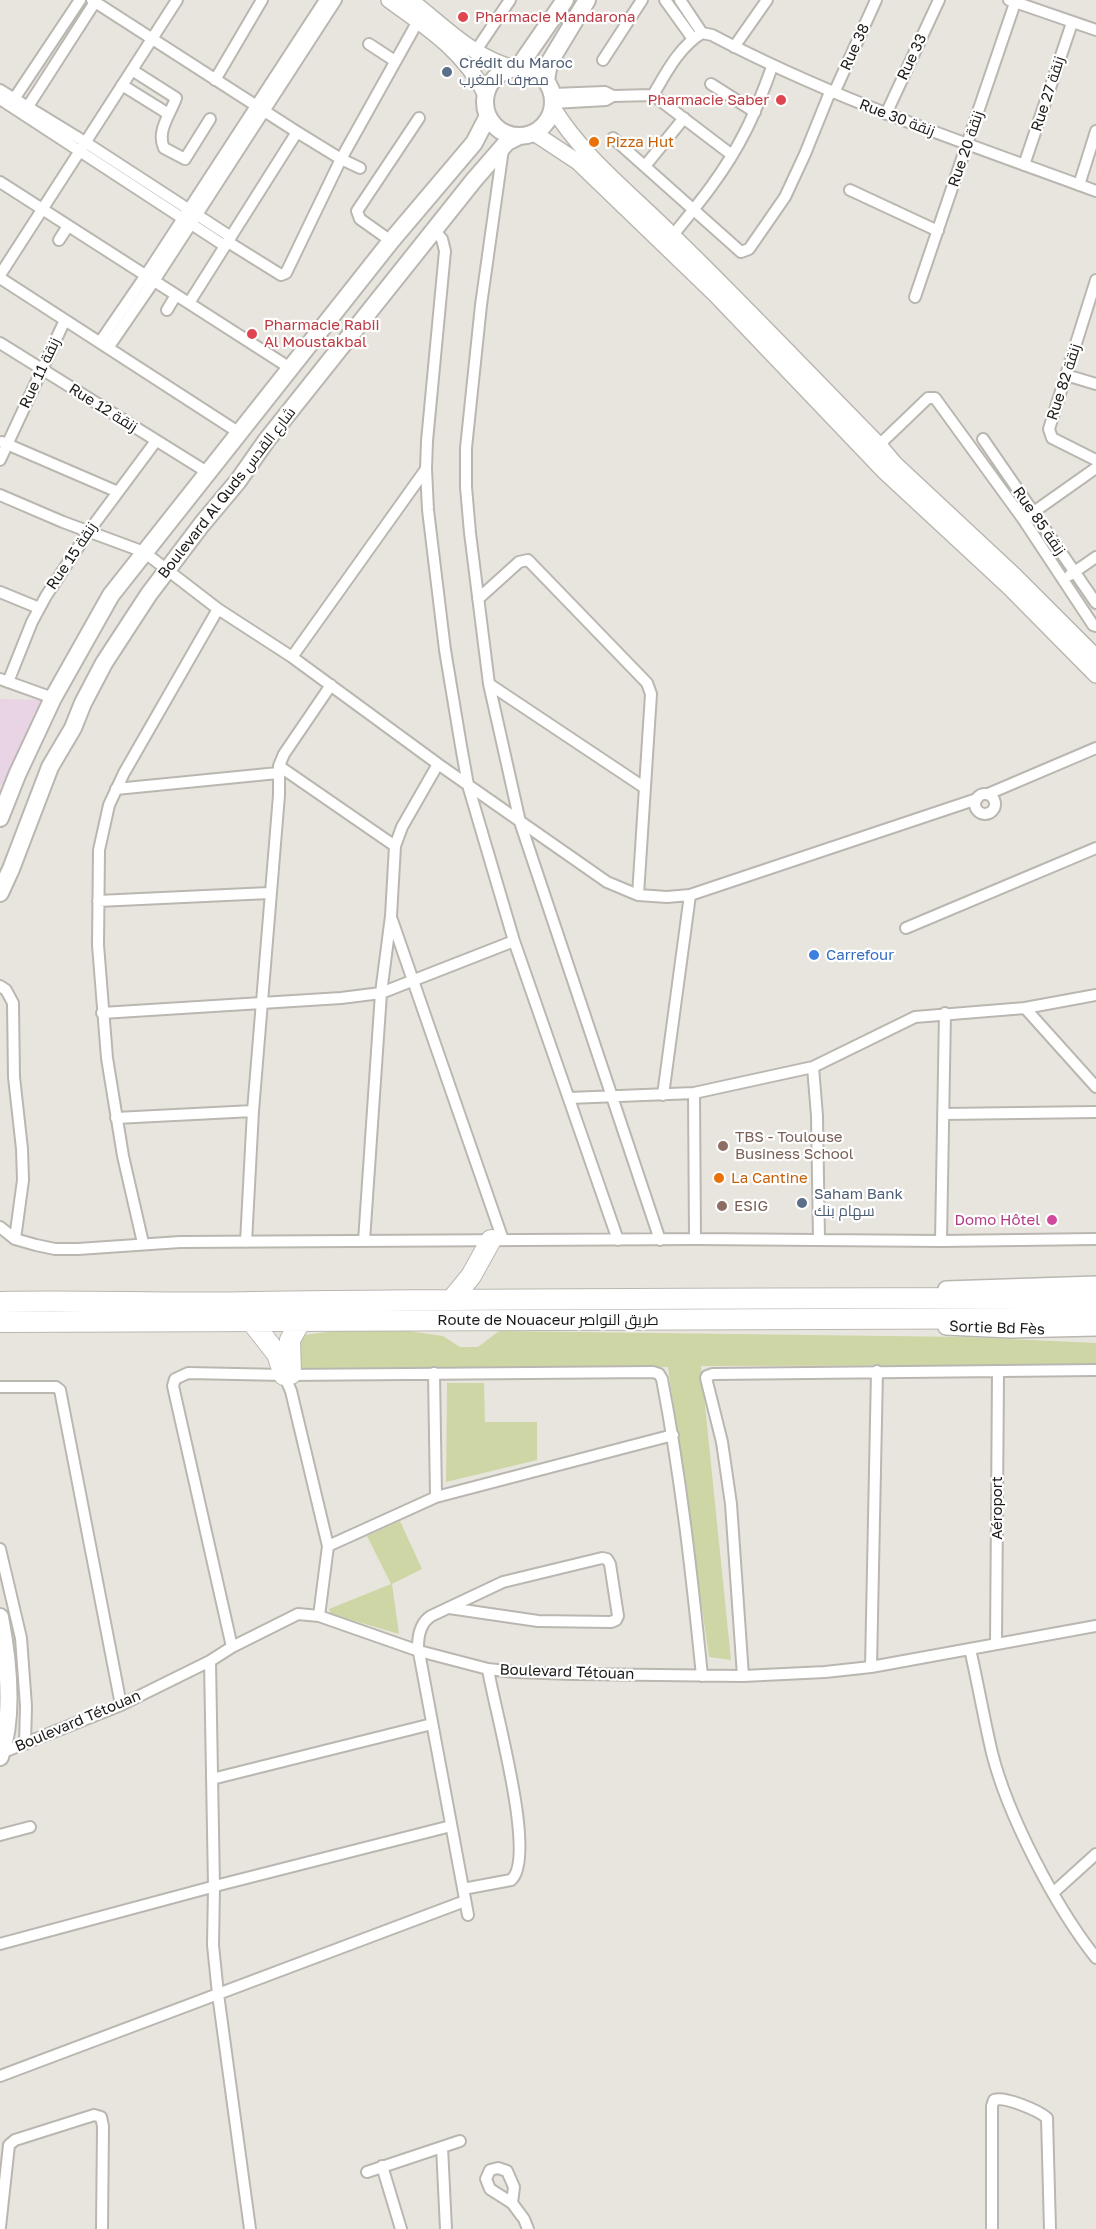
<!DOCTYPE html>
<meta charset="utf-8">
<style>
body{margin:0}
canvas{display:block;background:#e8e5de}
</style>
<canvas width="1096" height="2229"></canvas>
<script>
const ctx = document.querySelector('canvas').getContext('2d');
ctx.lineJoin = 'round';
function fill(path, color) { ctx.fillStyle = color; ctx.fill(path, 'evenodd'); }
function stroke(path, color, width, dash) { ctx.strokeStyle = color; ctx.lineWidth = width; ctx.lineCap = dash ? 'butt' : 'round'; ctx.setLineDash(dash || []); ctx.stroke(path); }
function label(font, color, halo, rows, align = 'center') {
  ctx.font = font + ' "Golos Text",Cairo,sans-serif'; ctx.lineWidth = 4.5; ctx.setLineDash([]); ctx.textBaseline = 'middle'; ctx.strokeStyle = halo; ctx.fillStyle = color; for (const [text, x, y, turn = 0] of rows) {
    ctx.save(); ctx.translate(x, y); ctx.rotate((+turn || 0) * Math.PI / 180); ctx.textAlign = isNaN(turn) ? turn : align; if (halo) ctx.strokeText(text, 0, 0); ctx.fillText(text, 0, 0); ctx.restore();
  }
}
fill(new Path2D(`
 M 0,699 L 43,700 L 0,788 Z`), '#e8d4e4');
fill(new Path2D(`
 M 373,1326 L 443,1336 L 460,1347 L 478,1347 L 499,1331 L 965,1337 L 1096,1343 L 1096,1365 L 701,1366 L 731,1660 L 709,1657 L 668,1367 L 297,1368 L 297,1336 Z
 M 447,1383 L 484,1383 L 485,1422 L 537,1422 L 537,1460 L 446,1482 Z
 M 400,1521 L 422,1569 L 392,1584 L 399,1634 L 331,1614 L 329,1609 L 391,1584 L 367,1536 Z`), '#cfd6a5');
const street = new Path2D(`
 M 92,0 L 297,132 L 341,159 L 360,168
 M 665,0 L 693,39
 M 680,0 L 702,33
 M 1009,0 L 1096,30
 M 702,33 L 712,35 C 835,100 966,143 1096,191
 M 369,44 L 395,61
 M 734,47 L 767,0
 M 475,52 L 510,0
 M 603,60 L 642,0
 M 132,70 L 176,98 C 171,113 156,131 164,148 L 185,159 L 210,119
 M 215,80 L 262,0
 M 711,84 L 755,112
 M 122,85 L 167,113
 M 0,90 L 85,142 L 231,237
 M 834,93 L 876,0
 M 553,94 L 605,92 L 613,96 L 653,95 L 732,155
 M 653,95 C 666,73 679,47 702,33
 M 0,99 L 225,246
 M 14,99 L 80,0
 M 553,103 L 606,100 L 613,96
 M 27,108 L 95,2
 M 886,114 L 939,0
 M 613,138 L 741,252 L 749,249 L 785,197 L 805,154 L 830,92
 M 503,149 L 481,305 L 466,448 L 466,487 L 470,533 L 489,684 L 520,822 L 660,1240
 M 1024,165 L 1072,23
 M 645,166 L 684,118
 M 0,182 L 290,368
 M 1079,185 L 1096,131
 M 850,190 L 938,231
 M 435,231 L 442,239 L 445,251 L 427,441 L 426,469 L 428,510 L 445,650 L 461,746 L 468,785 L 514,941 L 618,1240
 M 673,235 C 700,202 726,170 745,132 C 756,111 764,89 772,67
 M 59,240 L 68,226
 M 391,241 L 360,219 L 357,211 L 419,118
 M 228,242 L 281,275 L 286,273 L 341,159 L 418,21
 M 0,275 L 177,0
 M 0,278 L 238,432
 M 1096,280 L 1049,429 L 1052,438 L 1096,460
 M 915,297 L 1016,0
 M 189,303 L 297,132
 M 167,310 L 176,295
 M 100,342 L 146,275 L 325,0
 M 0,343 L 207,472
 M 108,348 L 154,281 L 336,0
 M 1066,375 L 1096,384
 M 983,439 L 1096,603
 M 2,442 L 118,492
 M 879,445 L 928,398 L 935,398 L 1023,519 L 1093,625 L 1096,626
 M 0,460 L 65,320
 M 0,495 L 63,522 L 144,552 L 218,609 L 292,657 L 438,764 L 607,882 L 638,895 L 667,897 L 690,895 L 977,799
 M 1028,516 L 1096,468
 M 1070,575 L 1096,557
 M 0,592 L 39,608
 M 478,599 L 519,562 L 528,560 L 647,683 L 651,694 L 638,895
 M 292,657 L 426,469
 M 0,679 L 53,698
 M 8,682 L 32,622 L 46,596 L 89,531 L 156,441
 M 489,684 L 645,788
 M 279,766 L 395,846
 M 116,789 L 278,773
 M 988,794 L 1096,748
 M975 804a10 10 0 1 1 20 0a10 10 0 1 1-20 0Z
 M 98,901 L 269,893
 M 392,920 L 503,1240
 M 906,928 L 1096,848
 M 0,986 L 6,990 L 13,1003 L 14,1077 L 22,1149 L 23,1180 L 15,1239
 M 1025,1008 L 1096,1087
 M 102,1013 L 341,998 L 381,993 L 514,941
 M 813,1067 L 817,1116 L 819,1239
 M 694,1093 L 695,1239
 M 663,1095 L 690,895
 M 569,1098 L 694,1093 L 813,1067 L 915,1017 L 1025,1008 L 1096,995
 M 943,1114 L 1096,1112
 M 116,1118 L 253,1111
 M 0,1227 L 15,1239 L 36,1245 L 55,1249 L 78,1249 L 180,1242 L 695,1239 L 941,1241 L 1096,1239
 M 364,1241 L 381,993 L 391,916 L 395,846 L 402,827 L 438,764
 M 941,1241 L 945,1013
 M 246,1242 L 253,1111 L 279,795 L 279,766 L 284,754 L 331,685
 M 143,1243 L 123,1156 L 107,1058 L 98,945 L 99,850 L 109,805 L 124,773 L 218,609
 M 434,1373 L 436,1497
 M 284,1375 L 291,1391 L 328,1546 L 319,1616
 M 0,1387 L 56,1387 L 60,1390 L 121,1705
 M 328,1546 L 436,1497 L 673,1435
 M 0,1549 L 21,1638 L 26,1706 L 25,1744
 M 449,1608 L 538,1621 L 611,1622 L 616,1620 L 618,1616 L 610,1564 L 607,1559 L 602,1558 L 503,1582 L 431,1616 C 420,1623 418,1635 418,1647 L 468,1915
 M 996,1644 L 998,1372
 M 232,1647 L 173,1386 L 175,1379 L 188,1373 L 284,1375 L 653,1372 L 659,1374 L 662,1379 C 681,1478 692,1576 702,1676
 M 970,1649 C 978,1684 984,1719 992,1753 C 1008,1816 1055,1906 1096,1958
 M 210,1661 L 214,1887 L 213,1945 L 218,1994 L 250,2229
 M 871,1667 L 877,1371
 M 743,1676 L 731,1504 L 722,1442 L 706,1378 L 707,1376 L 713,1374 L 1096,1370
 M 1,1753 L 121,1705 L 210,1661 L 232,1647 L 298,1614 L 319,1616 L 419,1651 L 488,1669 L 515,1672 L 573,1674 L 743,1676 L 825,1672 L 871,1667 L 1096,1626
 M 212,1779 L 432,1724
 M 0,1835 L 30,1827
 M 463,1889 L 511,1880 C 538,1858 493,1704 488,1669
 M 1054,1892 L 1096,1854
 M 0,1944 L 223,1884 L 451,1826
 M 0,2076 L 465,1901
 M 442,2147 L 446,2229
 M 382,2166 L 401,2229
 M 367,2172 L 460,2141
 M 512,2203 L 514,2187 L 507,2171 L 498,2168 L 490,2170 L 486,2179 L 490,2189 L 512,2203 L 524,2219 L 528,2229
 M 0,2227 L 9,2145 L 15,2140 L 94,2115 L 101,2117 L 103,2126 L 102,2229
 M 992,2229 L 992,2106 L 994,2100 C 1004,2096 1038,2110 1047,2118 L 1050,2229`);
const secondary = new Path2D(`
 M 389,0 C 427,27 465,52 486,95
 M 410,0 C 443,25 473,58 514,68
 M 553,108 C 583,157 631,194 671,234 C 742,303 810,375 879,445 L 895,464 L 1015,576 L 1096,657
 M 534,133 L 578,162 L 716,295 L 885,472 L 1009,587 L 1096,675
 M 946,1289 L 1096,1284
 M 946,1327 L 1010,1330 L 1096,1328`);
const primary = new Path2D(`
 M 518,68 L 565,0
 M485 102a34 34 0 1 1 68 0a34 34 0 1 1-68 0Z
 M 546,80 L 549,63 L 587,0
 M 0,818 L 17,775 L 53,698 L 111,595 L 391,241 L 474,143 L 488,116
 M 0,893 L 11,869 L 50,767 L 73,728 L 83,703 L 104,663 L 149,594 L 202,524 L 238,481 L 266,441 L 474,180 L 507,142 L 519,136
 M 0,1617 C 8,1659 14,1716 0,1757`);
const highway = new Path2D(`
 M 453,1298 L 471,1276 L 491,1240
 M 0,1302 C 85,1300 169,1304 253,1302 C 534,1298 815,1298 1096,1298
 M 0,1322 L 1096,1318
 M 252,1322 L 277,1354 L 284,1375
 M 291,1374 L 290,1340 L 300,1322`);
stroke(street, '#bab7b1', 14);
stroke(secondary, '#bab7b1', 18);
stroke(primary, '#bab7b1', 20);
stroke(highway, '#bab7b1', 22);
stroke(street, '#fff', 10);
stroke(secondary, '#fff', 15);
stroke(primary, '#fff', 16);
stroke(highway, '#fff', 20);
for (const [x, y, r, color] of [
 [463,17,6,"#e0444e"],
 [447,72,6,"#5c6f8a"],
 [781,100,6,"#e0444e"],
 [594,142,6,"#e8710a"],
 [252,334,6,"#e0444e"],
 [814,955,6,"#3f7fe0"],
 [723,1146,6,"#8d6e63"],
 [719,1178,6,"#e8710a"],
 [802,1203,6,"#5c6f8a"],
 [722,1206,6,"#8d6e63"],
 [1052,1220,6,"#d1479c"]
]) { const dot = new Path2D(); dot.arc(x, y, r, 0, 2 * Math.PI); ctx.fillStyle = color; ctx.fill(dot); stroke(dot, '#fff', 2); }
label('15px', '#be3a42', '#fff', [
 ["Pharmacie Mandarona",475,17],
 ["Pharmacie Saber",769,100,"right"],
 ["Pharmacie Rabii",264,325],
 ["Al Moustakbal",264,342]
], 'left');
label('15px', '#1b1a18', '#fff', [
 ["Rue 38",855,47,-66],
 ["Rue 33",912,57,-65],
 ["Rue 27 زنقة",1048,94,-72],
 ["Rue 30 زنقة",897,118,21],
 ["Rue 20 زنقة",966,149,-71],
 ["Rue 11 زنقة",40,373,-65],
 ["Rue 82 زنقة",1064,382,-72],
 ["Rue 12 زنقة",103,408,32],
 ["Boulevard Al Quds شارع القدس",227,493,-52],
 ["Rue 85 زنقة",1039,521,55],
 ["Rue 15 زنقة",72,556,-56],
 ["Route de Nouaceur طريق النواصر",548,1320],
 ["Sortie Bd Fès",997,1328,2],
 ["Aéroport",997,1508,-90],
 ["Boulevard Tétouan",567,1672,2],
 ["Boulevard Tétouan",78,1721,-23]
]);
label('15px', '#4e5e75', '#fff', [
 ["Crédit du Maroc",459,63],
 ["مصرف المغرب",459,80],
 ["Saham Bank",814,1194],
 ["سهام بنك",814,1211]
], 'left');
label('15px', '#c56008', '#fff', [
 ["Pizza Hut",606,142],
 ["La Cantine",731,1178]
], 'left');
label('15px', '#366cbe', '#fff', [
 ["Carrefour",826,955]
], 'left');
label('15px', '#785e54', '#fff', [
 ["TBS - Toulouse",735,1137],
 ["Business School",735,1154],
 ["ESIG",734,1206]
], 'left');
label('15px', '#b23c85', '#fff', [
 ["Domo Hôtel",1040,1220]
], 'right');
</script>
